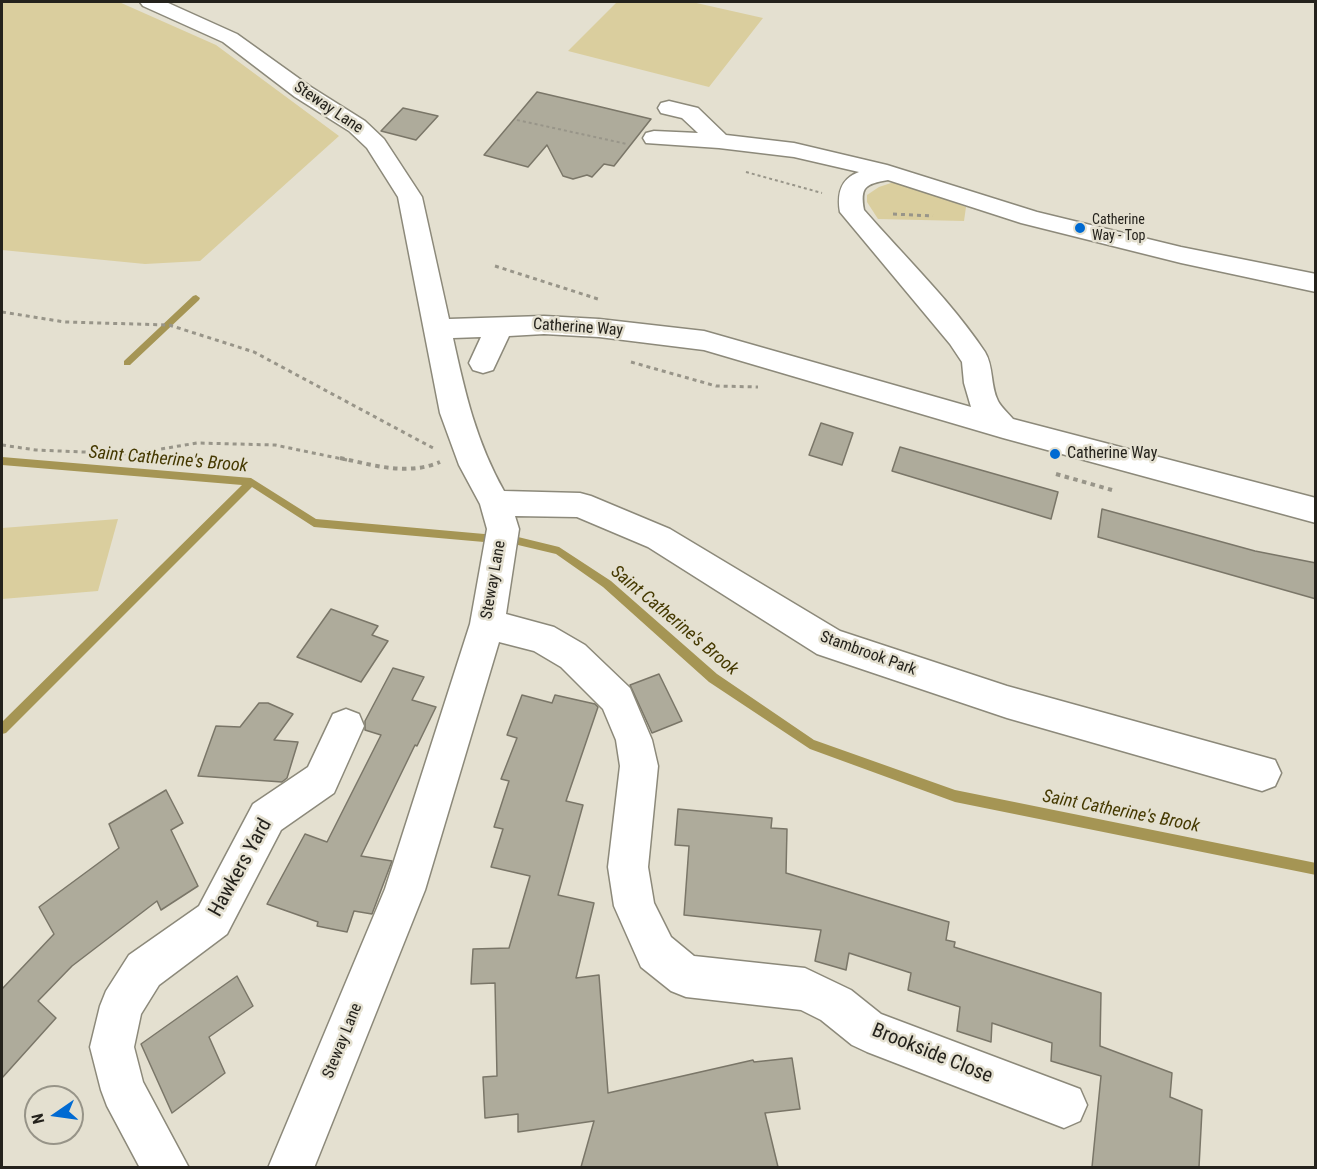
<!DOCTYPE html>
<style>
body{margin:0}
#map{position:relative;width:1317px;height:1169px;overflow:hidden;background:#e4e0d0;font-family:"Roboto Condensed",sans-serif}
canvas{display:block}
.frame{position:absolute;inset:0;border:3px solid #24221c;pointer-events:none}
.north{position:absolute;left:24px;top:1085px;width:60px;height:60px;box-sizing:border-box;background:#e4e0d0;border:2px solid #979488;border-radius:50%;rotate:257deg;font-size:16px;font-weight:700;line-height:24px;text-align:center;color:#24221c}
.north::after{content:'';display:block;margin:auto;width:21px;height:27px;background:#006ad2;clip-path:polygon(50% 0,100% 100%,50% 72%,0 100%)}
</style>
<div id="map">
<canvas width="1317" height="1169"></canvas>
<div class="frame"></div>
<div class="north">N</div>
</div>
<script>
const ctx = document.querySelector('canvas').getContext('2d');
ctx.lineJoin = 'round';
function fill(path, color) { ctx.fillStyle = color; ctx.fill(path, 'evenodd'); }
function stroke(path, color, width, dash) { ctx.strokeStyle = color; ctx.lineWidth = width; ctx.lineCap = dash ? 'butt' : 'round'; ctx.setLineDash(dash || []); ctx.stroke(path); }
function label(font, color, halo, rows, align = 'center') {
  ctx.font = font + ' "Roboto Condensed",sans-serif'; ctx.lineWidth = 5; ctx.setLineDash([]); ctx.textBaseline = 'middle'; ctx.strokeStyle = halo; ctx.fillStyle = color; for (const [text, x, y, turn = 0] of rows) {
    ctx.save(); ctx.translate(x, y); ctx.rotate((+turn || 0) * Math.PI / 180); ctx.textAlign = isNaN(turn) ? turn : align; if (halo) ctx.strokeText(text, 0, 0); ctx.fillText(text, 0, 0); ctx.restore();
  }
}
fill(new Path2D(`
 M 2,2 L 119,2 L 216,45 L 339,136 L 200,261 L 145,264 L 2,250 Z
 M 617,2 L 692,2 L 763,18 L 709,87 L 568,51 Z
 M 891,183 L 902,183 L 966,207 L 964,221 L 878,219 L 867,202 L 867,195 L 879,187 Z
 M 118,519 L 98,591 L 2,599 L 2,528 Z`), '#dace9e');
fill(new Path2D(`
 M 196,295 L 200,298 L 199,300 L 130,365 L 124,365 L 124,361 L 193,296 Z
 M 2,457 L 251,478 L 316,519 L 518,537 L 559,547 L 611,581 L 717,674 L 814,740 L 955,790 L 1316,863 L 1316,875 L 955,802 L 810,749 L 709,682 L 603,587 L 556,554 L 518,545 L 314,527 L 252,487 L 6,733 L 2,734 L 2,722 L 242,485 L 2,465 Z`), '#a59554');
const building = new Path2D(`
 M 537,92 L 597,106 L 651,119 L 614,166 L 604,164 L 592,177 L 587,175 L 573,179 L 563,176 L 547,145 L 528,167 L 484,155 Z
 M 403,108 L 438,116 L 416,140 L 381,131 Z
 M 821,423 L 853,433 L 842,465 L 809,455 Z
 M 900,447 L 1058,492 L 1051,519 L 892,471 Z
 M 1102,509 L 1255,551 L 1316,563 L 1316,599 L 1098,537 Z
 M 331,609 L 378,626 L 372,635 L 388,641 L 361,682 L 297,657 Z
 M 393,668 L 424,677 L 412,700 L 436,707 L 417,746 L 415,745 L 361,856 L 392,861 L 372,914 L 354,911 L 347,932 L 317,926 L 318,922 L 267,904 L 305,834 L 327,842 L 381,735 L 365,730 L 365,721 Z
 M 659,674 L 682,721 L 652,733 L 630,685 Z
 M 522,695 L 552,703 L 555,695 L 595,704 L 598,707 L 566,801 L 583,805 L 558,895 L 594,903 L 576,978 L 599,975 L 608,1093 L 753,1060 L 754,1062 L 792,1058 L 800,1109 L 765,1113 L 778,1167 L 581,1167 L 594,1121 L 518,1132 L 518,1114 L 485,1118 L 483,1077 L 497,1076 L 495,983 L 471,984 L 472,966 L 473,949 L 509,948 L 530,876 L 491,867 L 503,829 L 494,827 L 509,781 L 501,779 L 517,738 L 507,735 Z
 M 259,703 L 268,703 L 293,714 L 274,740 L 298,742 L 287,778 L 282,782 L 198,776 L 216,726 L 240,727 Z
 M 166,790 L 183,823 L 171,830 L 198,886 L 161,910 L 157,901 L 72,966 L 38,1001 L 56,1018 L 2,1078 L 2,989 L 54,934 L 39,907 L 119,848 L 109,824 Z
 M 678,809 L 772,818 L 771,828 L 787,829 L 786,873 L 949,922 L 946,940 L 955,942 L 954,947 L 1101,993 L 1100,1046 L 1172,1073 L 1170,1097 L 1202,1110 L 1199,1167 L 1092,1167 L 1101,1076 L 1051,1061 L 1052,1043 L 992,1023 L 991,1042 L 957,1031 L 960,1007 L 908,990 L 911,973 L 849,953 L 846,970 L 815,961 L 821,930 L 684,915 L 689,846 L 675,845 Z
 M 237,976 L 253,1006 L 209,1037 L 225,1073 L 172,1113 L 141,1044 Z`);
fill(building, '#aeab9b');
stroke(building, '#7a7668', 1.5);
const minor = new Path2D(`
 M 140,2 L 166,2 L 237,34 L 311,87 L 365,121 L 384,139 L 422,197 L 449,319 L 544,316 L 599,319 L 704,331 L 971,407 L 964,383 L 962,362 L 950,344 L 840,212 C 837,194 840,179 859,172 L 794,157 L 719,148 L 646,143 L 643,138 L 646,133 L 654,131 L 698,133 L 682,118 L 661,113 L 658,108 L 661,103 L 669,101 L 698,108 L 726,135 L 794,143 L 887,165 L 1037,212 L 1181,247 L 1316,274 L 1316,292 L 1181,263 L 1021,223 L 888,180 C 865,184 860,187 864,210 C 904,256 951,301 985,352 C 994,367 990,385 998,401 C 1001,407 1008,413 1013,419 L 1316,498 L 1316,523 L 1003,438 L 704,350 L 599,337 L 544,334 L 509,336 L 493,370 L 483,373 L 473,370 L 469,363 L 481,337 L 453,338 C 465,393 476,441 504,491 L 580,493 L 591,496 L 670,529 L 840,631 L 1007,686 L 1275,760 L 1281,773 L 1275,786 L 1262,791 L 1007,718 L 817,654 L 648,547 L 577,517 L 515,516 L 519,529 L 506,614 L 554,627 L 585,645 L 630,688 L 652,740 L 658,766 L 648,867 L 654,903 L 671,937 L 694,956 L 805,968 L 851,990 L 881,1014 L 1080,1089 L 1087,1105 L 1080,1121 L 1064,1128 L 867,1052 L 852,1045 L 821,1020 L 801,1010 L 686,997 L 671,991 L 641,967 L 614,906 L 608,867 L 620,766 L 616,740 L 603,709 L 561,667 L 534,651 L 499,642 L 425,890 L 314,1168 L 268,1168 L 385,889 L 470,624 L 487,529 L 480,504 L 459,465 L 440,413 L 398,197 L 367,148 L 349,131 L 295,97 L 223,42 L 143,6 Z
 M 346,709 L 359,714 L 364,726 L 334,793 L 281,830 L 227,934 L 159,985 L 141,1014 L 134,1047 L 143,1082 L 189,1168 L 140,1168 L 107,1106 L 101,1090 L 90,1047 L 100,1006 L 106,991 L 129,955 L 199,906 L 253,804 L 308,767 L 333,714 Z`);
stroke(minor, '#8c897a', 3);
stroke(new Path2D(`
 M 517,120 L 627,144
 M 746,172 L 822,193`), '#989589', 2, [3, 3]);
stroke(new Path2D(`
 M 893,214 L 933,216
 M 495,266 L 598,299
 M 2,312 L 65,322 L 169,325 L 254,352 L 433,448
 M 631,362 L 716,386 L 758,387
 M 2,445 L 36,450 L 131,454 L 197,443 L 275,445 L 347,460`), '#989589', 3, [4, 4]);
stroke(new Path2D(`
 M 340,458 C 373,465 407,476 440,462
 M 1056,474 L 1112,490`), '#989589', 4, [4.5, 4.5]);
fill(minor, '#fff');
for (const [x, y, r, color] of [
 [1080,228,6,"#006ad2"],
 [1055,454,6,"#006ad2"]
]) { const dot = new Path2D(); dot.arc(x, y, r, 0, 2 * Math.PI); ctx.fillStyle = color; ctx.fill(dot); stroke(dot, '#e4e0d0', 2); }
label('14px', '#24221c', '#e4e0d0', [
 ["Catherine",1092,220],
 ["Way - Top",1092,236]
], 'left');
label('16px', '#24221c', '#e4e0d0', [
 ["Steway Lane",328,108,34],
 ["Catherine Way",578,328,4],
 ["Steway Lane",494,580,-80],
 ["Stambrook Park",868,654,20],
 ["Steway Lane",343,1041,-68]
]);
label('16px', '#24221c', '#e4e0d0', [
 ["Catherine Way",1067,454]
], 'left');
label('italic 18px', '#453901', '#e4e0d0', [
 ["Saint Catherine's Brook",168,460,5],
 ["Saint Catherine's Brook",674,621,40],
 ["Saint Catherine's Brook",1121,812,11]
]);
label('20px', '#24221c', '#e4e0d0', [
 ["Hawkers Yard",241,868,-61],
 ["Brookside Close",932,1054,22]
]);
</script>
